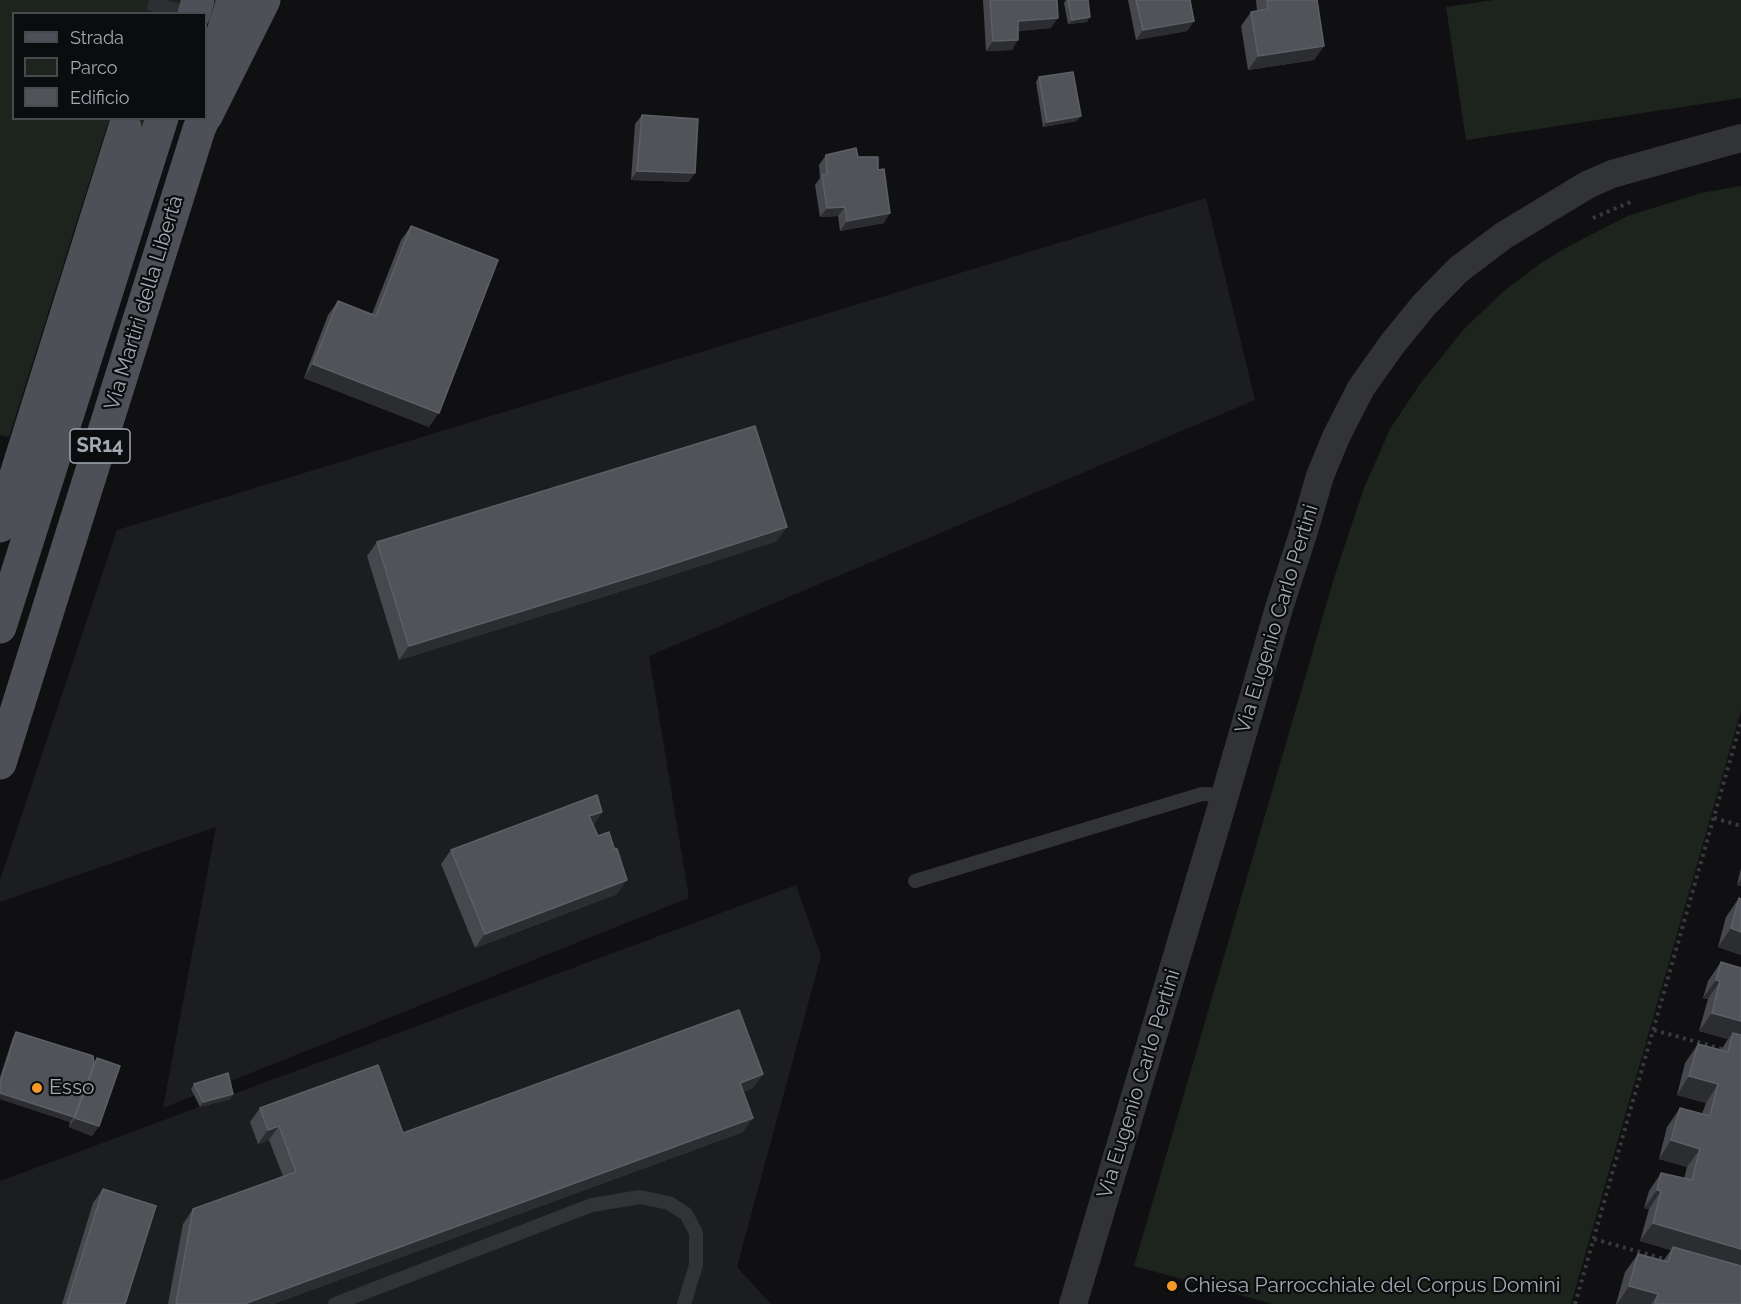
<!DOCTYPE html>
<meta charset="utf-8">
<style>
body{margin:0}
#map{position:relative;width:1741px;height:1304px;overflow:hidden;background:#101012;font-family:Raleway,sans-serif}
canvas{display:block}
.legend{position:absolute;left:12px;top:12px;width:195px;height:108px;box-sizing:border-box;background:#0b0c0d;border:2px solid #474b4f;margin:0;padding:8px 10px;list-style:none;font-size:18px;color:#a1a9b3}
.legend li{display:flex;align-items:center;gap:12px;height:30px}
.legend b{width:30px;border:2px solid #474b4f}
</style>
<div id="map">
<canvas width="1741" height="1304"></canvas>
<ul class="legend">
<li><b style="height:8px;background:#4d5056"></b>Strada</li>
<li><b style="height:16px;background:#1d241d"></b>Parco</li>
<li><b style="height:16px;background:#505358"></b>Edificio</li>
</ul>
</div>
<script>
const ctx = document.querySelector('canvas').getContext('2d');
ctx.lineJoin = 'round';
function fill(path, color) { ctx.fillStyle = color; ctx.fill(path, 'evenodd'); }
function stroke(path, color, width, dash) { ctx.strokeStyle = color; ctx.lineWidth = width; ctx.lineCap = dash ? 'butt' : 'round'; ctx.setLineDash(dash || []); ctx.stroke(path); }
function label(font, color, halo, rows, align = 'center') {
  ctx.font = font + ' Raleway,sans-serif'; ctx.lineWidth = 4.5; ctx.setLineDash([]); ctx.textBaseline = 'middle'; ctx.strokeStyle = halo; ctx.fillStyle = color; for (const [text, x, y, turn = 0] of rows) {
    ctx.save(); ctx.translate(x, y); ctx.rotate((+turn || 0) * Math.PI / 180); ctx.textAlign = isNaN(turn) ? turn : align; if (halo) ctx.strokeText(text, 0, 0); ctx.fillText(text, 0, 0); ctx.restore();
  }
}
fill(new Path2D(`
 M 1206,198 L 1255,400 L 649,656 L 689,898 L 163,1108 L 216,827 L 0,902 L 0,880 L 117,530 Z
 M 796,885 L 821,956 L 737,1267 L 771,1304 L 0,1304 L 0,1181 Z`), '#1c1d1f');
fill(new Path2D(`
 M 0,0 L 182,0 L 178,13 L 14,14 L 14,118 L 145,119 L 141,131 L 108,123 L 9,437 L 0,435 Z
 M 1493,0 L 1741,0 L 1741,98 L 1466,140 L 1446,7 Z
 M 1741,186 L 1741,711 L 1571,1304 L 1273,1304 L 1134,1266 L 1334,578 L 1364,488 L 1390,429 L 1420,384 L 1464,329 L 1504,291 L 1541,263 L 1569,246 L 1628,216 L 1701,193 Z`), '#1d241d');
stroke(new Path2D(`
 M 162,14 L 166,0`), '#2d2f32', 33, [33, 16]);
stroke(new Path2D(`
 M 1593,218 L 1633,201
 M 1714,818 L 1741,826
 M 1654,1030 L 1726,1050
 M 1594,1239 L 1668,1260
 M 1575,1304 L 1741,722`), '#373a3e', 4, [3, 4.5]);
stroke(new Path2D(`
 M 915,881 L 1202,794 L 1225,795
 M 335,1304 L 592,1205 L 640,1197 L 669,1203 L 686,1214 L 696,1233 L 696,1265 L 684,1304`), '#313337', 14);
stroke(new Path2D(`
 M 1073,1304 L 1225,795 L 1279,608 L 1304,531 L 1320,476 L 1336,437 L 1361,388 L 1393,343 L 1424,305 L 1458,270 L 1503,236 L 1587,185 L 1612,174 L 1741,138`), '#313337', 28);
stroke(new Path2D(`
 M 194,14 L 198,0
 M 211,71 L 233,0
 M 206,116 L 264,0
 M 0,526 L 125,127
 M 0,627 L 162,118
 M 0,763 L 199,129 L 204,118`), '#4d5056', 33);
fill(new Path2D(`
 M 983,0 L 1057,0 L 1051,28 L 1018,31 L 1012,50 L 986,51 Z
 M 1066,0 L 1088,0 L 1087,22 L 1068,24 L 1064,3 Z
 M 1128,0 L 1190,0 L 1194,21 L 1187,31 L 1136,40 Z
 M 1256,0 L 1317,0 L 1324,46 L 1314,60 L 1248,70 L 1241,26 L 1251,12 L 1257,11 Z
 M 1039,77 L 1077,121 L 1043,127 L 1036,82 Z
 M 642,115 L 695,173 L 688,182 L 631,180 L 635,124 Z
 M 826,155 L 858,157 L 884,223 L 840,231 L 838,216 L 820,217 L 815,185 L 820,178 L 819,165 Z
 M 411,226 L 429,427 L 304,378 L 328,315 L 338,301 L 372,314 L 401,240 Z
 M 777,541 L 638,586 L 399,660 L 367,556 L 377,542 Z
 M 602,812 L 593,825 L 598,836 L 614,848 L 617,894 L 475,948 L 441,864 L 451,850 Z
 M 1741,868 L 1741,886 L 1737,885 Z
 M 1739,898 L 1741,955 L 1718,947 L 1726,917 Z
 M 1721,962 L 1741,968 L 1741,1304 L 1616,1304 L 1625,1272 L 1638,1254 L 1663,1261 L 1671,1250 L 1640,1241 L 1649,1209 L 1644,1208 L 1649,1191 L 1661,1173 L 1684,1179 L 1687,1167 L 1659,1159 L 1667,1127 L 1680,1108 L 1702,1114 L 1706,1103 L 1677,1095 L 1685,1063 L 1698,1044 L 1721,1050 L 1728,1039 L 1699,1031 L 1708,999 L 1703,998 L 1708,981 Z
 M 16,1032 L 94,1063 L 97,1058 L 99,1126 L 92,1136 L 69,1127 L 70,1122 L 0,1099 L 0,1077 L 13,1037 Z
 M 763,1074 L 753,1088 L 743,1092 L 743,1132 L 273,1304 L 168,1304 L 183,1224 L 193,1209 L 283,1176 L 269,1140 L 258,1144 L 250,1122 L 260,1108 L 403,1133 Z
 M 194,1084 L 233,1094 L 230,1099 L 200,1107 L 191,1089 Z
 M 103,1189 L 125,1304 L 62,1304 L 93,1203 Z`), '#46484d');
fill(new Path2D(`
 M 1090,17 L 1087,22 L 1068,24 L 1072,20 Z
 M 1058,18 L 1051,28 L 1012,31 L 1018,21 Z
 M 1194,21 L 1187,31 L 1136,40 L 1143,30 Z
 M 1018,40 L 1012,50 L 986,51 L 993,41 Z
 M 1324,46 L 1314,60 L 1248,70 L 1258,56 Z
 M 1081,116 L 1077,121 L 1043,127 L 1047,122 Z
 M 637,171 L 695,173 L 688,182 L 631,180 Z
 M 845,207 L 838,216 L 820,217 L 827,208 Z
 M 890,213 L 884,223 L 840,231 L 847,221 Z
 M 313,364 L 439,413 L 429,427 L 304,378 Z
 M 787,527 L 777,541 L 638,586 L 399,660 L 409,646 Z
 M 602,812 L 593,827 L 589,816 Z
 M 1741,879 L 1741,886 L 1737,885 Z
 M 627,880 L 617,894 L 475,948 L 485,934 Z
 M 1731,928 L 1741,932 L 1741,955 L 1718,947 Z
 M 1716,980 L 1720,981 L 1708,999 L 1703,998 Z
 M 1712,1013 L 1741,1021 L 1741,1043 L 1733,1033 L 1728,1039 L 1699,1031 Z
 M 763,1074 L 753,1088 L 730,1097 L 740,1083 Z
 M 1689,1076 L 1718,1084 L 1706,1103 L 1677,1095 Z
 M 0,1093 L 74,1117 L 70,1122 L 0,1099 Z
 M 233,1094 L 230,1099 L 200,1107 L 203,1102 Z
 M 75,1118 L 99,1126 L 92,1136 L 69,1127 Z
 M 753,1118 L 743,1132 L 273,1304 L 244,1304 Z
 M 279,1126 L 269,1140 L 258,1144 L 268,1130 Z
 M 1671,1140 L 1700,1149 L 1687,1167 L 1659,1159 Z
 M 1657,1190 L 1661,1191 L 1649,1209 L 1644,1208 Z
 M 1653,1223 L 1741,1249 L 1741,1271 L 1673,1247 L 1671,1250 L 1640,1241 Z
 M 1629,1286 L 1658,1294 L 1651,1304 L 1617,1304 Z`), '#2c2d31');
const building = new Path2D(`
 M 990,0 L 1057,0 L 1058,18 L 1018,21 L 1018,40 L 993,41 Z
 M 1068,0 L 1088,0 L 1090,17 L 1072,20 Z
 M 1136,0 L 1190,0 L 1194,21 L 1143,30 Z
 M 1267,0 L 1317,0 L 1324,46 L 1258,56 L 1251,12 L 1268,9 Z
 M 1073,72 L 1081,116 L 1047,122 L 1039,77 Z
 M 642,115 L 698,119 L 695,173 L 637,171 Z
 M 856,148 L 858,157 L 878,157 L 878,170 L 884,169 L 890,213 L 847,221 L 845,207 L 827,208 L 822,175 L 827,174 L 826,155 Z
 M 411,226 L 498,260 L 439,413 L 313,364 L 338,301 L 376,316 Z
 M 755,426 L 787,527 L 648,572 L 409,646 L 377,542 Z
 M 597,795 L 602,812 L 589,816 L 598,836 L 609,832 L 614,848 L 617,849 L 627,880 L 485,934 L 451,850 Z
 M 1739,898 L 1741,899 L 1741,932 L 1731,928 Z
 M 1721,962 L 1741,968 L 1741,1021 L 1712,1013 L 1720,981 L 1716,980 Z
 M 739,1010 L 763,1074 L 740,1083 L 753,1118 L 244,1304 L 176,1304 L 193,1209 L 296,1172 L 279,1126 L 268,1130 L 260,1108 L 378,1065 L 403,1133 Z
 M 16,1032 L 93,1056 L 94,1063 L 74,1117 L 0,1093 L 0,1083 Z
 M 1733,1033 L 1741,1035 L 1741,1249 L 1653,1223 L 1661,1191 L 1657,1190 L 1661,1173 L 1692,1180 L 1700,1149 L 1671,1140 L 1680,1108 L 1710,1116 L 1718,1084 L 1689,1076 L 1698,1044 L 1728,1052 Z
 M 97,1058 L 120,1066 L 99,1126 L 75,1118 Z
 M 228,1073 L 233,1094 L 203,1102 L 194,1084 Z
 M 103,1189 L 156,1206 L 125,1304 L 67,1304 Z
 M 1673,1247 L 1741,1266 L 1741,1304 L 1655,1304 L 1658,1294 L 1629,1286 L 1638,1254 L 1668,1262 Z`);
fill(building, '#505358');
stroke(building, '#5c6066', 1.5);
for (const [x, y, r, color] of [
 [37,1088,6,"#f49926"],
 [1172,1286,6,"#f49926"]
]) { const dot = new Path2D(); dot.arc(x, y, r, 0, 2 * Math.PI); ctx.fillStyle = color; ctx.fill(dot); stroke(dot, '#0b0c0d', 2); }
for (const [x, y, w] of [
 [100,446,60]
]) { const box = new Path2D(); box.roundRect(x - w / 2, y - 17, w, 34, 4.5); ctx.fillStyle = '#0b0c0d'; ctx.fill(box); stroke(box, '#a1a9b3', 1.5); }
label('bold 20px', '#a1a9b3', null, [
 ["SR14",100,446]
]);
label('21px', '#a1a9b3', '#0b0c0d', [
 ["Via Martiri della Libertà",144,303,-73],
 ["Via Eugenio Carlo Pertini",1277,619,-73],
 ["Via Eugenio Carlo Pertini",1139,1084,-73]
]);
label('21px', '#a1a9b3', '#0b0c0d', [
 ["Esso",49,1088],
 ["Chiesa Parrocchiale del Corpus Domini",1184,1286]
], 'left');
</script>
